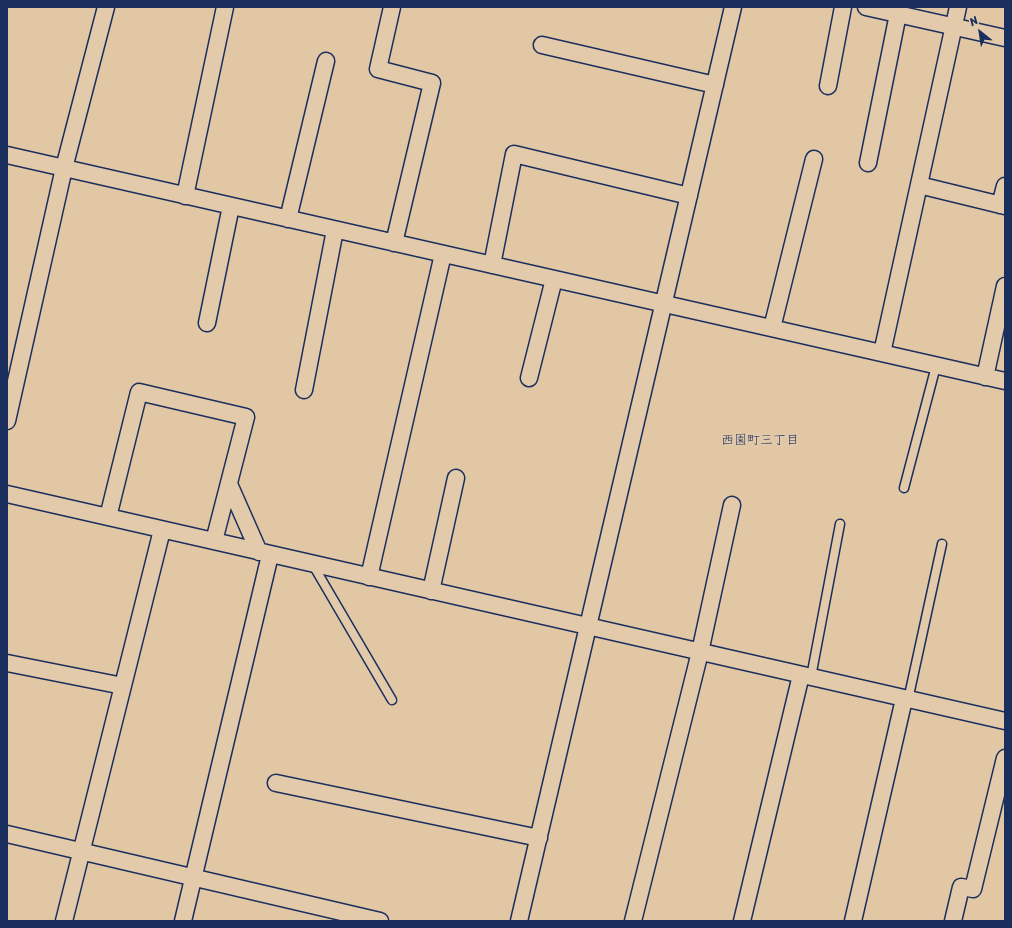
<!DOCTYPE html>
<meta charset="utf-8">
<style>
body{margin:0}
#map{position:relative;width:1012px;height:928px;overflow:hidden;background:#e2c7a5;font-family:Sriracha,sans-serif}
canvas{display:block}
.frame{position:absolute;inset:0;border:8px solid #1b2f5e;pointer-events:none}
.north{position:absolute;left:960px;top:12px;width:40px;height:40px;-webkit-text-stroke:3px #e3caab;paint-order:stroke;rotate:330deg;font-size:11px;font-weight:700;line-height:16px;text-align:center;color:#1b2f5e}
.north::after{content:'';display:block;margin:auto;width:14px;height:18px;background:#1b2f5e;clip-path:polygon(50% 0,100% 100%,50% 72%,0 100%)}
</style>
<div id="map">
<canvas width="1012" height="928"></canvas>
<div class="frame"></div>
<div class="north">N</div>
</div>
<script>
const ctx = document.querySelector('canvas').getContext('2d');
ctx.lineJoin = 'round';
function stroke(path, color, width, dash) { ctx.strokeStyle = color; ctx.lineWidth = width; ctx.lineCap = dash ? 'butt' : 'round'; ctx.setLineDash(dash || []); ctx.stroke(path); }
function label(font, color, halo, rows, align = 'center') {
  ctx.font = font + ' Sriracha,"Klee One",sans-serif'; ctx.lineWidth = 3.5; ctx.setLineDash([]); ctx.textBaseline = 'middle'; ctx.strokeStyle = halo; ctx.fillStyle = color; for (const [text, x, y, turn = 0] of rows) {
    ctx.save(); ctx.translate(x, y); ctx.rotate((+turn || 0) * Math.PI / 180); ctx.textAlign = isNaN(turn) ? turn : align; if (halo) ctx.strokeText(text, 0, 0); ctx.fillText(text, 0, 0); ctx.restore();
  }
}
const lane = new Path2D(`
 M 904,488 L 936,366
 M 313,565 L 392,700
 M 811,677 L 840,524
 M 908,700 L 942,544`);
const street = new Path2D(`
 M 392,7 L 378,69 L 432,83 L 394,243
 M 866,7 L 1005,38
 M 542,45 L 715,85
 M 828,86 L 843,7
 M 7,155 L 1005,381
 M 868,163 L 898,14
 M 919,185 L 1005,206
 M 185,196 L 225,7
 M 1000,205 L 1005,186
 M 288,219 L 326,61
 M 492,265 L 514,154 L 689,196
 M 207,323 L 231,206
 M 772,328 L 814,159
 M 882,353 L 958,7
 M 985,377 L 1005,286
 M 529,378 L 554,279
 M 304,390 L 335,230
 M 7,421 L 64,168 L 106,7
 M 229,484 L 259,552
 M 7,494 L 1005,721
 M 108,517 L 139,392 L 246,417 L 214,541
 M 369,577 L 443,254
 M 431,591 L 456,478
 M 7,663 L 123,686
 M 276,783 L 539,838
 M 7,834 L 380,921
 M 64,921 L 162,530
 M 183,921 L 270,555
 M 519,921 L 733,7
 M 633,921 L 700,652 L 732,505
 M 742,921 L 801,675
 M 853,921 L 904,699
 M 953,921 L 961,887 L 973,889 L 1005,758`);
stroke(lane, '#1b2f5e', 11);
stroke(street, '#1b2f5e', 19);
stroke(lane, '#e3caab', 8);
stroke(street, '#e3caab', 16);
label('13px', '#1b2f5e', '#e3caab', [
 ["西園町三丁目",760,441]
]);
</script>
